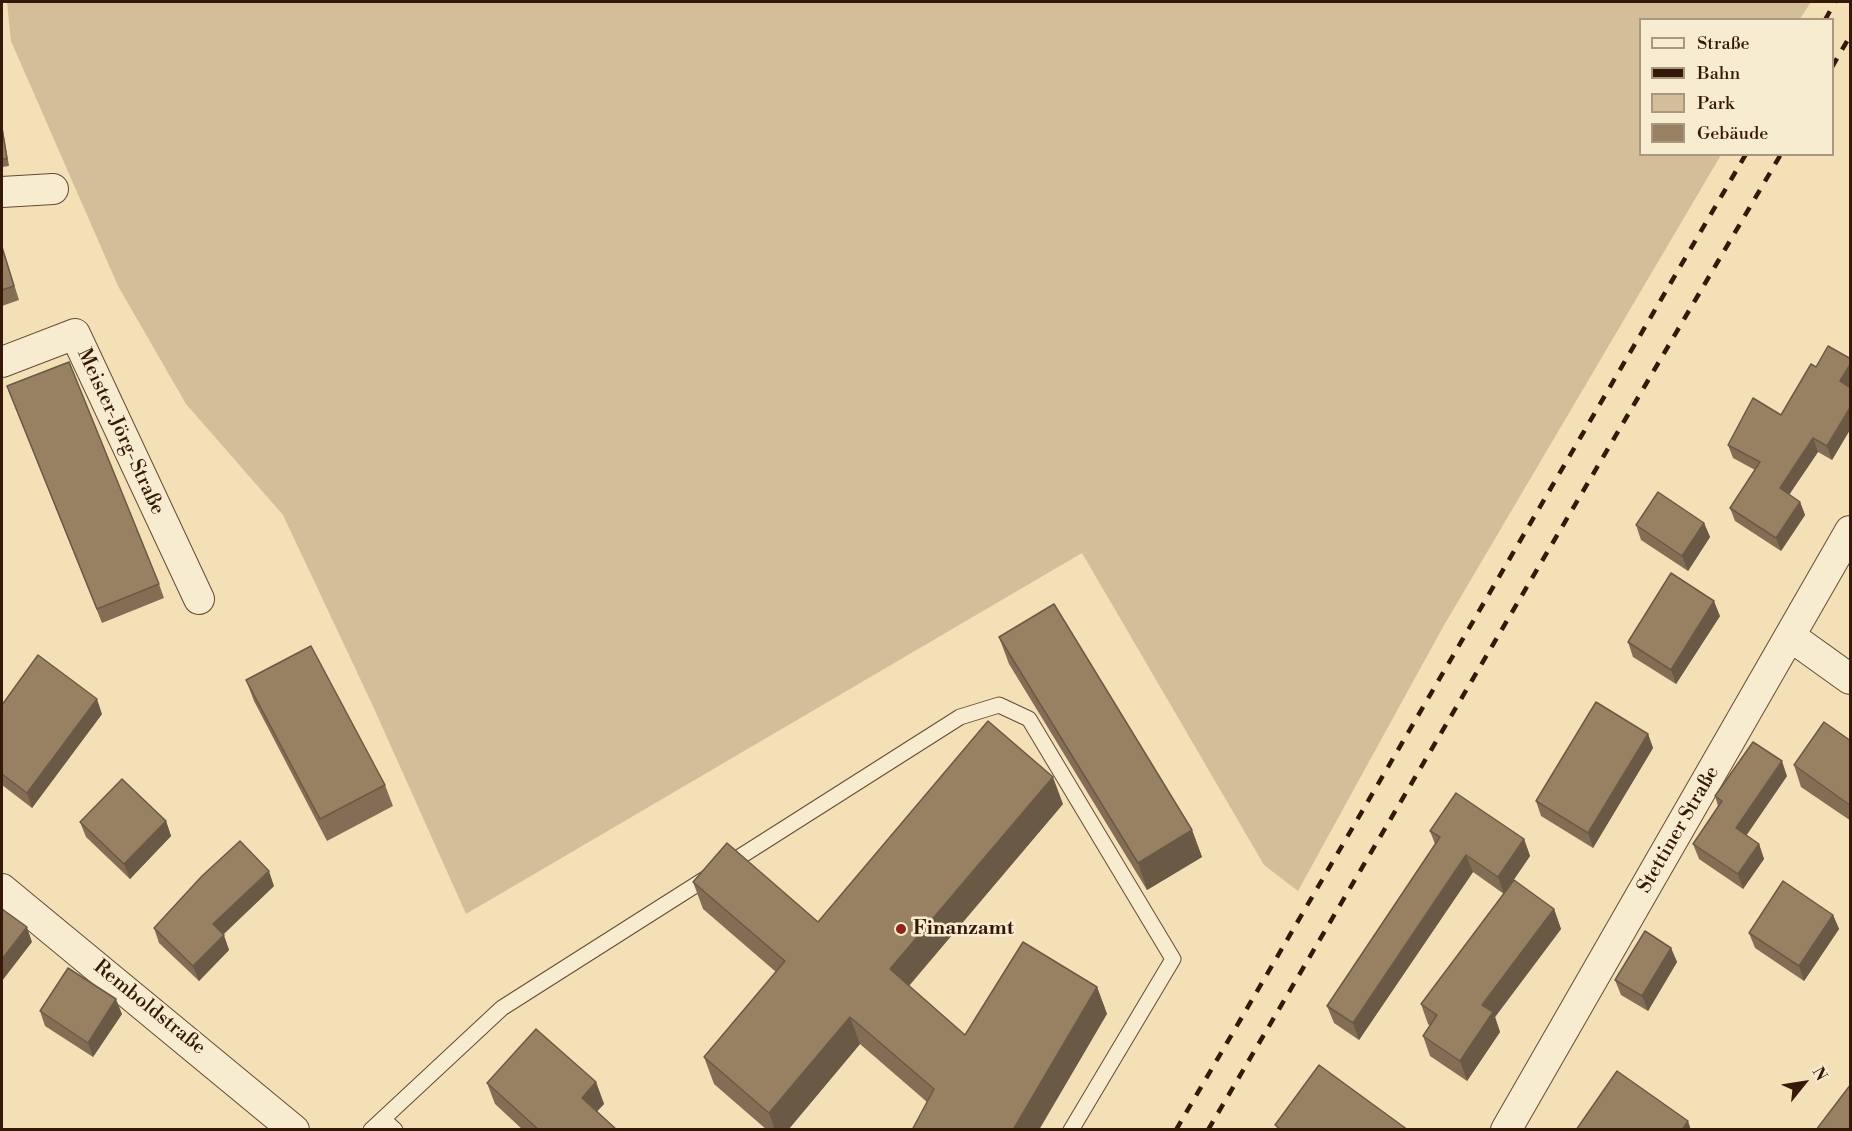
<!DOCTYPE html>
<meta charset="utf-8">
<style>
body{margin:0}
#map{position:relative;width:1852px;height:1131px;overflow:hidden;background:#f3e0b7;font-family:"Libre Bodoni",serif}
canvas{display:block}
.frame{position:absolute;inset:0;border:3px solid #361808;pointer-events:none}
.legend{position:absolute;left:1639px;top:18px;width:195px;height:138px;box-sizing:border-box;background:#f7ebd0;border:2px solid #aa9780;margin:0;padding:8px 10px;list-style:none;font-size:18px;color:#361808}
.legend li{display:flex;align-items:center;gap:12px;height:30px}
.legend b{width:30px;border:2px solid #aa9780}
.north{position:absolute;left:1774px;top:1053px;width:60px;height:60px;-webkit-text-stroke:4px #f7ebd0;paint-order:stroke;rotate:60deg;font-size:16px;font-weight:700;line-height:24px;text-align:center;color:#361808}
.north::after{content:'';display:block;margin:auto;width:21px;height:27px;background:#361808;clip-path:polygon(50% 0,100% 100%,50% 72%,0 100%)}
</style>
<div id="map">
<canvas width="1852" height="1131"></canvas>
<div class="frame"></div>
<ul class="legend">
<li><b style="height:8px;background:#f7ebd0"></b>Straße</li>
<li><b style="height:8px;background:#361808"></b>Bahn</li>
<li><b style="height:16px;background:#d3be99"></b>Park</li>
<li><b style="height:16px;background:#988063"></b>Gebäude</li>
</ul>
<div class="north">N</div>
</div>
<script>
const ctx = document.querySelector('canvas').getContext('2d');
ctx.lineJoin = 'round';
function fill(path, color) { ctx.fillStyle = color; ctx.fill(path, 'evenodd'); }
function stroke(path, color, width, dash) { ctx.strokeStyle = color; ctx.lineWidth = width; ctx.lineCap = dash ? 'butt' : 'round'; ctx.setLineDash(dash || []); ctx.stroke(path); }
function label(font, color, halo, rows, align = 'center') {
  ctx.font = font + ' "Libre Bodoni",serif'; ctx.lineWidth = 5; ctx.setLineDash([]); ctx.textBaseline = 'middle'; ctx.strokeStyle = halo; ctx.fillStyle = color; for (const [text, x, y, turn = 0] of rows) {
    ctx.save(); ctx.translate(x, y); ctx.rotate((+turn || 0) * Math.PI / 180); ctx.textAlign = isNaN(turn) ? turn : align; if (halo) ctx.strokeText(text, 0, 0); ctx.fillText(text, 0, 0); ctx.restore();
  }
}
fill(new Path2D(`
 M 7,2 L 1811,2 L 1800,19 L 1640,20 L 1640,154 L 1721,155 L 1443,627 L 1298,891 L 1264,865 L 1082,553 L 466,914 L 372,704 L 283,515 L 186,404 L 118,286 L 11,41 Z`), '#d3be99');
const service = new Path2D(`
 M 383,1119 L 395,1130
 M 371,1130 L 502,1008 L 960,717 L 999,705 L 1029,719 L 1173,959 L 1071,1130`);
const minor = new Path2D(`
 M 2,192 L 53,189
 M 2,362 L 75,334 L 199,599
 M 1790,636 L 1850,679
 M 2,889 L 294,1130
 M 1506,1130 L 1850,531`);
stroke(service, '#654a34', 17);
stroke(minor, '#654a34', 32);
stroke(service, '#f7ebd0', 15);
stroke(minor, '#f7ebd0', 30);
stroke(new Path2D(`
 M 1825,20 L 1835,2
 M 1832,67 L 1850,36
 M 1176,1130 L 1746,154
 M 1208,1130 L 1781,154`), '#361808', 4.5, [10, 10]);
fill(new Path2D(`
 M 2,125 L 3,130 L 9,166 L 2,167 Z
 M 2,246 L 19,300 L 2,306 Z
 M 1851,359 L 1851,384 L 1849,387 L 1851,388 L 1851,428 L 1832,460 L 1818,452 L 1789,495 L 1800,502 L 1805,515 L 1781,551 L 1735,521 L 1730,508 L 1755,470 L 1733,458 L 1728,445 L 1781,415 L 1816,367 Z
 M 7,387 L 159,584 L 164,598 L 102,623 Z
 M 1704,523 L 1710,537 L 1688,571 L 1641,540 L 1636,525 Z
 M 1720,616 L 1676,684 L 1633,657 L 1628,642 Z
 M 999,637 L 1192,830 L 1202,857 L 1147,890 L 1009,664 Z
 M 246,680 L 385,785 L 393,806 L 327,841 L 254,701 Z
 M 2,705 L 102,714 L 32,808 L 2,785 Z
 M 1648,734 L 1653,748 L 1593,848 L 1541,816 L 1536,801 Z
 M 1851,741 L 1851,821 L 1801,787 L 1794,765 Z
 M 1787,776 L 1746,836 L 1759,844 L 1764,859 L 1743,889 L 1699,859 L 1693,844 L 1718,806 L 1715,796 Z
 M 1063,804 L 909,986 L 965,1035 L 1097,987 L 1107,1014 L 927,1102 L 860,1044 L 788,1130 L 767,1130 L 714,1084 L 704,1057 L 776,972 L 703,909 L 693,882 L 818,922 Z
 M 166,821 L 171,836 L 130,879 L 86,837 L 80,822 Z
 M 1430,831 L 1524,839 L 1530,856 L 1506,891 L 1554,909 L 1561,929 L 1495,1017 L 1500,1032 L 1467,1081 L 1430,1056 L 1423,1036 L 1430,1026 L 1428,1024 L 1421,1004 L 1504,894 L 1473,872 L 1359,1040 L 1334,1023 L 1327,1006 L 1435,844 Z
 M 274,886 L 223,935 L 229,950 L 199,981 L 159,943 L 154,928 Z
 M 1833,915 L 1839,929 L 1804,981 L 1755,948 L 1749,933 Z
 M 1671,948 L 1677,962 L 1648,1011 L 1621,995 L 1615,980 Z
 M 40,1011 L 122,1014 L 93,1057 L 45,1026 Z
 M 596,1082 L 604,1104 L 597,1111 L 617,1130 L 523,1130 L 495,1104 L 487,1083 Z`), '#836e55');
fill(new Path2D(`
 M 1851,363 L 1851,384 L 1844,395 L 1840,381 Z
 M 1851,406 L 1851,428 L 1832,460 L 1827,446 Z
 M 1813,438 L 1818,452 L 1784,502 L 1780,488 Z
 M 1800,502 L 1805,515 L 1781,551 L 1776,538 Z
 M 1704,523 L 1710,537 L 1688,571 L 1682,556 Z
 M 1714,601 L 1720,616 L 1676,684 L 1671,670 Z
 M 97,699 L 102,714 L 32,808 L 27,793 Z
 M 1648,734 L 1653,748 L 1593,848 L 1588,833 Z
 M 1782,761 L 1787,776 L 1741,843 L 1736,828 Z
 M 1053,777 L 1063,804 L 900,996 L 890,969 Z
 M 166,821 L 171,836 L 130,879 L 124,864 Z
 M 1192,830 L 1202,857 L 1147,890 L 1138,863 Z
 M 1524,839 L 1530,856 L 1504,894 L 1498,877 Z
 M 1759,844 L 1764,859 L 1743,889 L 1738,874 Z
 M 1466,855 L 1473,872 L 1359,1040 L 1353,1023 Z
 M 269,871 L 274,886 L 218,939 L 213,924 Z
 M 1554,909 L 1561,929 L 1495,1017 L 1500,1032 L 1467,1081 L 1460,1061 L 1482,1005 Z
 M 1833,915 L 1839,929 L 1804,981 L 1799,966 Z
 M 27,927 L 32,942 L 2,981 L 2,959 Z
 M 224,935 L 229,950 L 199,981 L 193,966 Z
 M 1671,948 L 1677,962 L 1648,1011 L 1642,996 Z
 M 1097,987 L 1107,1014 L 1039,1130 L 1013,1130 Z
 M 116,999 L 122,1014 L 93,1057 L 88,1043 Z
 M 850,1017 L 860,1044 L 788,1130 L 775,1130 L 769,1113 Z
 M 596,1082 L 604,1104 L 590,1119 L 582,1098 Z
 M 1688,1121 L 1691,1130 L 1682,1130 Z`), '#6a5a45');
const building = new Path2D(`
 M 2,128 L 7,159 L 2,159 Z
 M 2,247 L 14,286 L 2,290 Z
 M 1828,346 L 1851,359 L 1851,363 L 1840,381 L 1851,388 L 1851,406 L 1827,446 L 1813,438 L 1780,488 L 1800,502 L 1776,538 L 1730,508 L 1760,462 L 1728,445 L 1753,398 L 1781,415 L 1811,364 L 1816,367 Z
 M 69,362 L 159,584 L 97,609 L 7,386 Z
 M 1658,492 L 1704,523 L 1682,556 L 1636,525 Z
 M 1671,573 L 1714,601 L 1671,670 L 1628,642 Z
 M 1054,604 L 1192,830 L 1138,863 L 999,637 Z
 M 311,646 L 385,785 L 320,819 L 246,680 Z
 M 38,655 L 97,699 L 27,793 L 2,774 L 2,705 Z
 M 1596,702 L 1648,734 L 1588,833 L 1536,801 Z
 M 988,721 L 1053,777 L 890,969 L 965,1035 L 1023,942 L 1097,987 L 1013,1130 L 912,1130 L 934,1089 L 850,1017 L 769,1113 L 704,1057 L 785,961 L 693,882 L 727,843 L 818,922 Z
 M 1824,722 L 1851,741 L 1851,806 L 1794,765 Z
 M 1753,742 L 1782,761 L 1736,828 L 1759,844 L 1738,874 L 1693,844 L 1722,801 L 1715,796 Z
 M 122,779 L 166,821 L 124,864 L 80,822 Z
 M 1456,793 L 1524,839 L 1498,877 L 1466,855 L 1353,1023 L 1327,1006 L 1440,837 L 1430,831 Z
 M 240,841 L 269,871 L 213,924 L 224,935 L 193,966 L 154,928 L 202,876 Z
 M 1514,880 L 1554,909 L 1482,1005 L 1493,1012 L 1460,1061 L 1423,1036 L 1437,1015 L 1421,1004 Z
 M 1783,881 L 1833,915 L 1799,966 L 1749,933 Z
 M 2,909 L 27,927 L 2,959 Z
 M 1645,931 L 1671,948 L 1642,996 L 1615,980 Z
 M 68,968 L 116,999 L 88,1043 L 40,1011 Z
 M 536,1029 L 596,1082 L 582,1098 L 617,1130 L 539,1130 L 487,1083 Z
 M 1319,1065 L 1408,1130 L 1281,1130 L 1275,1125 Z
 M 1617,1071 L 1688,1121 L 1682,1130 L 1576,1130 Z
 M 1851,1084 L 1851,1130 L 1816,1130 Z`);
fill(building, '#988063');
stroke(building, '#6a5a45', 1.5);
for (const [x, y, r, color] of [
 [901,929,6,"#8f2418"]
]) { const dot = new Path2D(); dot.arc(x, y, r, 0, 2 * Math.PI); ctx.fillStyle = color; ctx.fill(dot); stroke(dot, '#f7ebd0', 2); }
label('20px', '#361808', '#f7ebd0', [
 ["Meister-Jörg-Straße",120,432,65],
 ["Stettiner Straße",1679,830,-60],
 ["Remboldstraße",149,1008,39]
]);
label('bold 20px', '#361808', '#f7ebd0', [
 ["Finanzamt",913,929]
], 'left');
</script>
